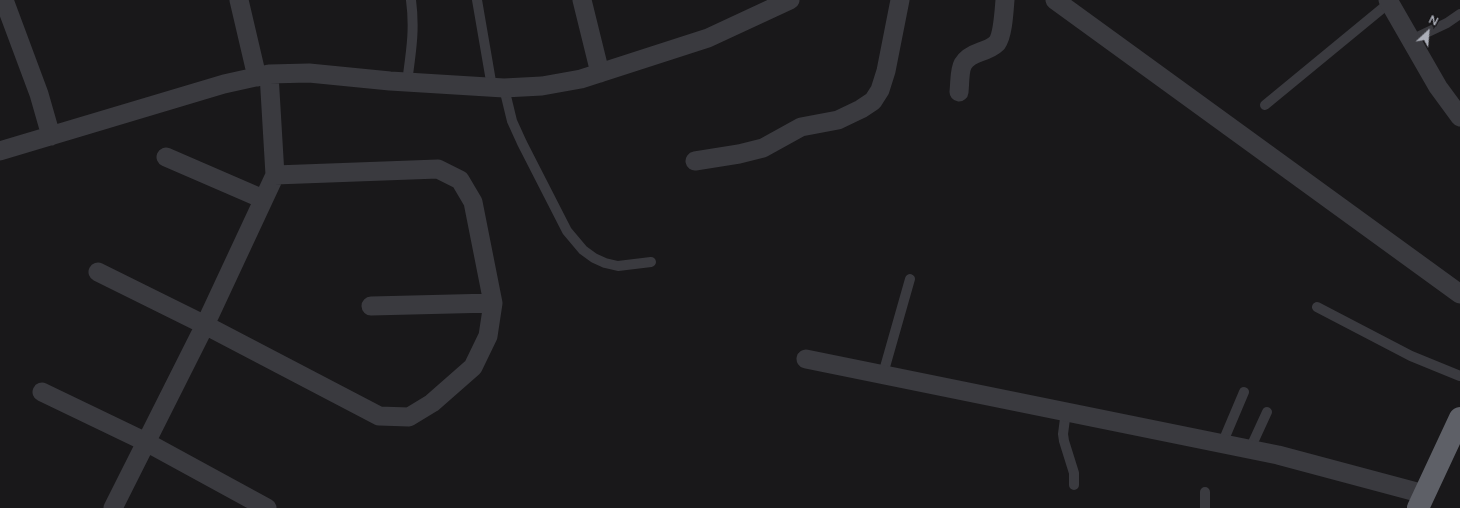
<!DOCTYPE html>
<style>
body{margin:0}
#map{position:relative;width:1460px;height:508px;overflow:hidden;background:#19181a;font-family:"Varela Round",sans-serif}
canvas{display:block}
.north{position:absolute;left:1408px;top:12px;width:40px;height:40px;-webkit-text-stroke:3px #141315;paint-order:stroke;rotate:26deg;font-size:11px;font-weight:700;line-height:16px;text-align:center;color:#acafb9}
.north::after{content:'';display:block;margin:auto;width:14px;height:18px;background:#acafb9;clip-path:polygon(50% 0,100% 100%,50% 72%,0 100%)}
</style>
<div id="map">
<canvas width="1460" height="508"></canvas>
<div class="north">N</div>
</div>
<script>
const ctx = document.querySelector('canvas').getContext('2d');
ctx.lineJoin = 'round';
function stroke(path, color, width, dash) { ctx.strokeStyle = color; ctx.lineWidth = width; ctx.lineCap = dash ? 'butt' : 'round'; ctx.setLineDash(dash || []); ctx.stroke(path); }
stroke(new Path2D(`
 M 477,0 L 492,87
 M 1411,40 L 1447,23 L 1460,14
 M 407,82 C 411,52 415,30 411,0
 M 504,88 L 512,121 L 522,143 L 567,231 L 583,250 L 594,258 L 605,263 L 618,266 L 651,262
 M 1265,105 L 1389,3
 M 1317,307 L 1411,356 L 1460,376
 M 883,374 L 910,279
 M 1066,411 L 1063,434 L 1064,441 L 1074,473 L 1074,485
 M 1222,444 L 1244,392
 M 1250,449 L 1267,412
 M 1205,492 L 1205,508`), '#3a3a3f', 10);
stroke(new Path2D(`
 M 4,0 L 39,94 L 51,136
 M 239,0 L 257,77
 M 582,0 L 600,73
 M 1055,0 L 1460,294
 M 1388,0 L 1438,87 L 1460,117
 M 959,92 C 961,71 957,60 980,52 C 986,50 992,48 997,43 C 1003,35 1004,11 1005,0
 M 0,151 L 224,84 L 269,74 L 309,73 L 390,81 L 504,88 L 542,86 L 581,79 L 708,38 L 790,0
 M 166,157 L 263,199
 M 695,161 L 739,154 L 763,148 L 801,127 L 838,120 L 861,109 L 873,101 L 880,90 L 886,71 L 900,0
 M 98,272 L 205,325 L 379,416 L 409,417 L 432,403 L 473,367 L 488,336 L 493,303 L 473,202 L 460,180 L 438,169 L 275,175
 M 371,306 L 493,303
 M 806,359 L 1278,455 L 1424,494
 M 42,392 L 146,442 L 267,508
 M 113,508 L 205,325 L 275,175 L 269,74`), '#3a3a3f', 19);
stroke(new Path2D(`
 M 1418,508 L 1460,418`), '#5e6067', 22);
</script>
